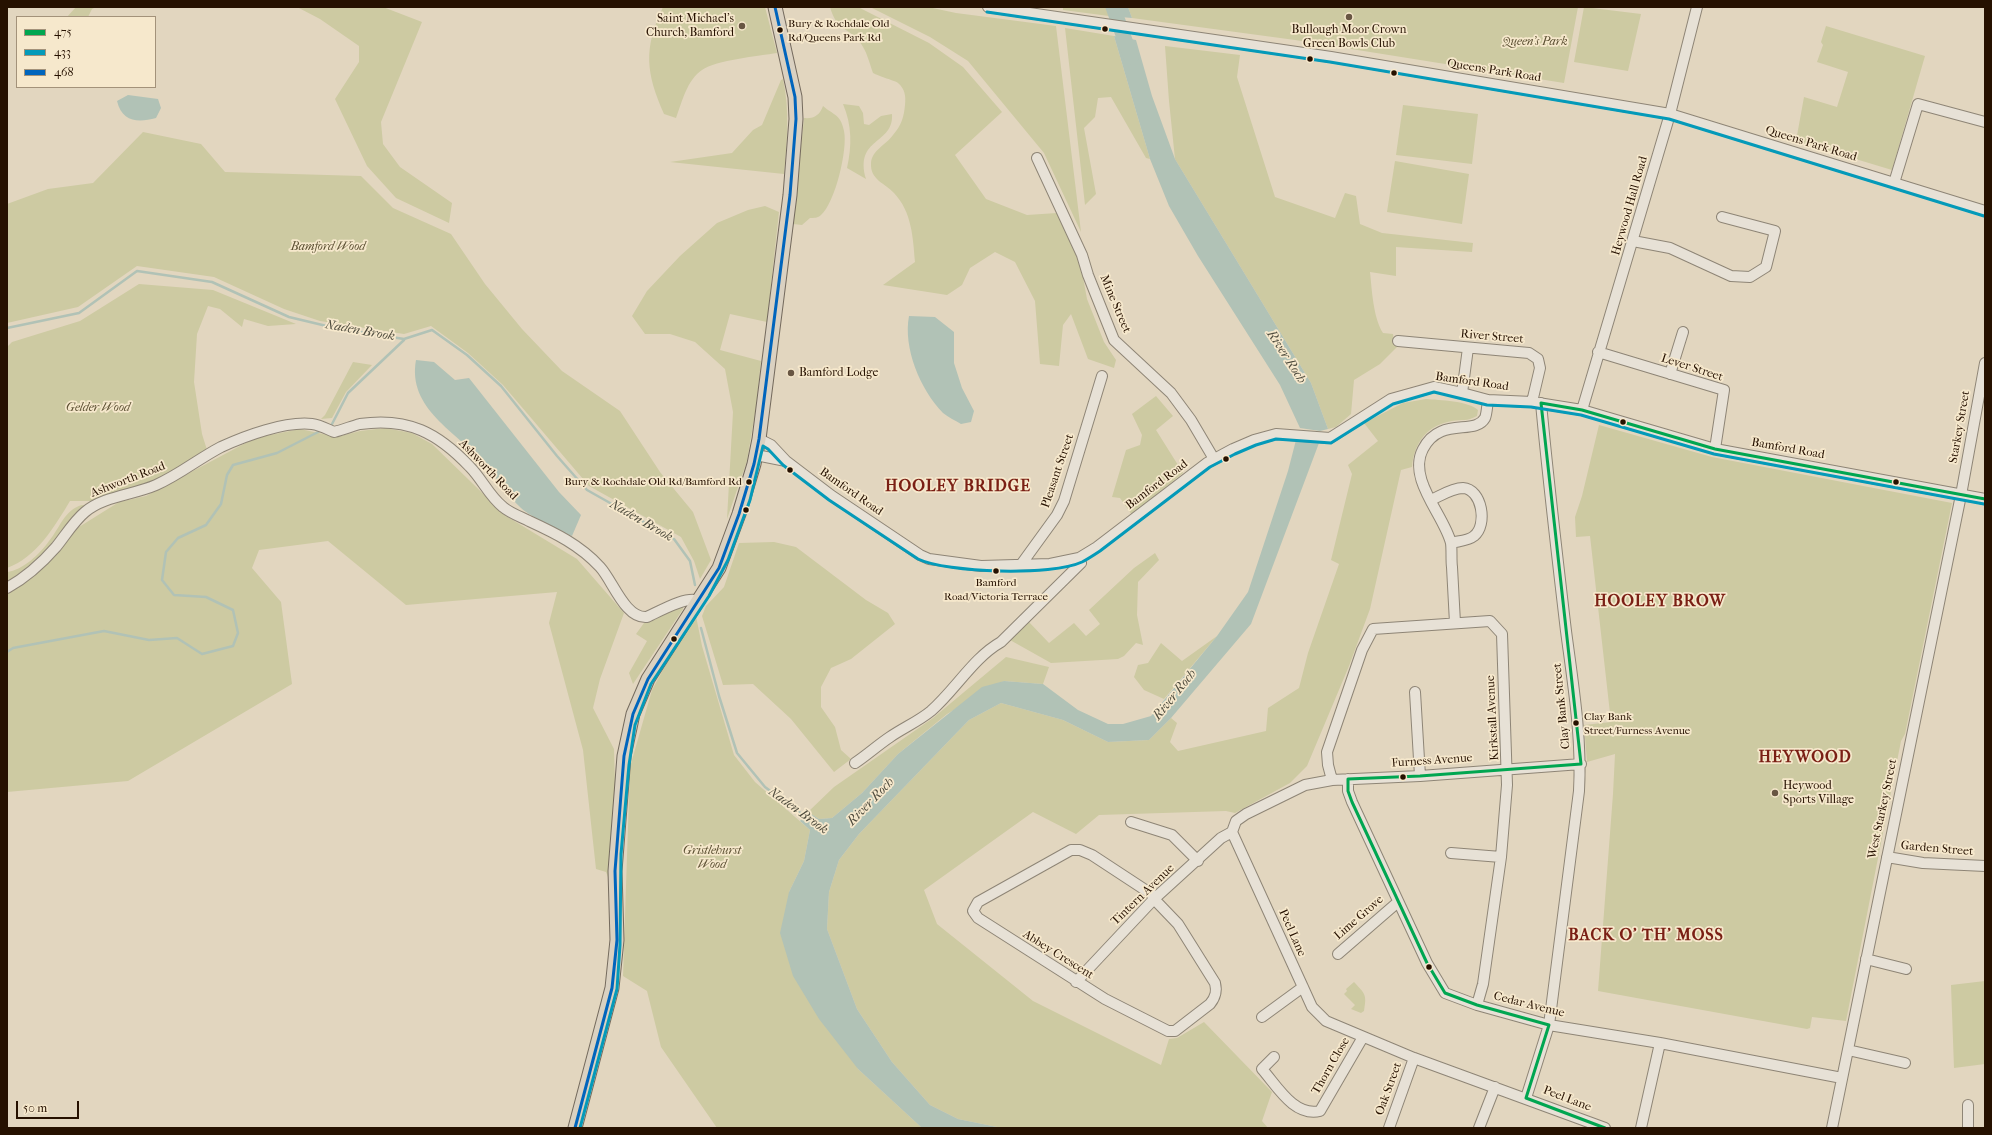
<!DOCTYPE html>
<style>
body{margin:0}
#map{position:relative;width:1992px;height:1135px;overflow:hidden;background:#e2d6bf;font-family:"IM FELL French Canon",serif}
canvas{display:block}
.frame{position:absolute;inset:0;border:8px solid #261100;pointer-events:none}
.legend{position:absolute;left:16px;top:16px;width:140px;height:72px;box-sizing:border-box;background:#f6e8cc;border:1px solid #a3927a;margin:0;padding:5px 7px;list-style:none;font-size:12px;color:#261100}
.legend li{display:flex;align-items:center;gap:8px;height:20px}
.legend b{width:20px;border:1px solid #a3927a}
.scale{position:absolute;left:16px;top:1101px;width:63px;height:18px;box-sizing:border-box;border:2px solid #261100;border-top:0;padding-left:5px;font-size:12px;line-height:14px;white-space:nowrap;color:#261100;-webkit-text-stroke:3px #f6e8cc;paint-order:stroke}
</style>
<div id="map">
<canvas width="1992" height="1135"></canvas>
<div class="frame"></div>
<ul class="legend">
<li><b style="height:5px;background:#00a651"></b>475</li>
<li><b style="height:5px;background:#049ab9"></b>433</li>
<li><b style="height:5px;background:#0065bd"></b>468</li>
</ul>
<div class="scale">50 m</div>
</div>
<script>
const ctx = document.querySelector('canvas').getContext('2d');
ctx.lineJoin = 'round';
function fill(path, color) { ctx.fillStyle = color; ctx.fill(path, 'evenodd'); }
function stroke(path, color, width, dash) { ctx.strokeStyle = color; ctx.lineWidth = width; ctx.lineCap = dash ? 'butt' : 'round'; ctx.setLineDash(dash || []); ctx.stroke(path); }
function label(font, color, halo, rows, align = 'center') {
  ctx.font = font + ' "IM FELL French Canon",serif'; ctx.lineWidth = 3.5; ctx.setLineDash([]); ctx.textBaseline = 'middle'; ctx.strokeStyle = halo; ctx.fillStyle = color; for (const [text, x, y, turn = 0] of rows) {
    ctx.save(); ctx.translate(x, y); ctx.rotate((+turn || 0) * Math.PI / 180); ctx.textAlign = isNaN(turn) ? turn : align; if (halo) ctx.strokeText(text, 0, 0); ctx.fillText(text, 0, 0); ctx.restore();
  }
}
fill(new Path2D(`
 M 76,7 L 96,7 L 92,9 L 88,17 L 67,17 Z
 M 297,7 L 383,7 L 422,22 L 381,122 L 383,144 L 400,167 L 452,203 L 449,223 L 396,198 L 367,166 L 335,99 L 359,62 L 359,46 L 320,19 Z
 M 663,7 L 765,7 L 777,53 C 759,56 716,60 702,70 C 687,80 682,102 676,118 L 664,114 C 646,73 643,49 663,7 Z
 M 830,7 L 858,7 L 929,43 L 963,67 L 1002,112 L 955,155 L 986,199 L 1027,215 L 1057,213 L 1062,219 L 1080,261 L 1087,299 L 1104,342 L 1116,360 L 1114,368 L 1088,359 L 1071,314 L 1063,325 L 1059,366 L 1040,364 L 1035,301 L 1015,262 L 995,252 L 970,268 L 962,285 L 947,295 L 883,285 L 915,262 C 913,238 912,212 894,193 C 885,183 870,180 871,163 C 872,150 886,145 893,135 C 901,126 904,117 905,105 C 906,96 905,89 898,83 C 896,81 878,76 873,73 C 869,62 867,51 859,41 C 846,26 837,31 830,7 Z
 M 870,7 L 928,7 L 956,13 L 1056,26 L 1081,232 L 1044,153 L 968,61 L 930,37 Z
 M 1063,7 L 1106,7 L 1109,16 L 1063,10 Z
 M 1128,7 L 1578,7 L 1564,83 L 1295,40 L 1132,18 Z
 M 1584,7 L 1641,14 L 1628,71 L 1574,62 Z
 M 1826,26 L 1925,56 L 1892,170 L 1796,141 L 1804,97 L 1837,107 L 1848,72 L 1817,62 L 1823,45 L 1821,42 Z
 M 1065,28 L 1114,36 L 1150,159 L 1146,158 L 1111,97 L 1098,98 L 1095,117 L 1084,128 L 1096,194 L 1085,205 Z
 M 1165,46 L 1240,55 L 1237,77 L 1275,197 L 1335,218 L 1345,193 L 1356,196 L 1360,224 L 1382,233 L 1473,243 L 1472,252 L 1396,247 L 1396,276 L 1370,272 C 1372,290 1373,317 1383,333 L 1393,334 L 1394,341 L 1398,346 L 1380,364 L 1354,380 L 1351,414 L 1336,427 L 1328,429 L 1311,383 L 1175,159 L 1169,101 Z
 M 783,79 C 790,111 787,142 784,174 L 670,162 L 732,153 L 753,130 L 762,125 L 781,80 Z
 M 843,104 L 859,106 L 863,113 L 864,124 L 869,125 L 881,116 L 892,114 C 894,145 854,137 866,179 L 847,168 C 852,146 852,125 843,104 Z
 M 1403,105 L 1478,114 L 1472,164 L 1396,155 Z
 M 823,106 C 833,115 841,114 844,131 C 848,149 835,203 821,215 C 818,218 814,218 810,218 L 802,225 L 793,224 L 804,118 C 814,119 820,115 823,106 Z
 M 143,132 L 201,144 L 225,172 L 361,176 L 393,208 L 451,234 L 485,284 L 522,329 L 562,371 L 620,411 L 660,472 L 693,512 L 711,560 L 700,579 L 694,561 L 681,537 L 589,486 L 503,385 L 468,353 L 431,326 L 404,334 L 320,321 L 284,309 L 214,277 L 137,266 L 78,307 L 7,323 L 7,204 L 48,189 L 93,183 Z
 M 1395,161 L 1469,174 L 1462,224 L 1387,212 Z
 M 765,206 L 779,212 L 767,322 L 730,314 L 720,350 L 761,361 L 756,407 L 747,461 L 727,519 L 733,412 L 725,369 L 695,342 L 670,334 L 645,334 L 632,316 L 647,291 L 680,256 L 717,223 L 748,210 Z
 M 139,284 L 213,290 L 296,324 L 268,326 L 244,319 L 242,327 L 220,309 L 208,306 L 197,334 L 194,382 L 202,434 L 207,450 L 163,479 L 99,501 L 70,501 C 55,526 36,558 7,568 L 7,347 L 12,342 L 80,321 Z
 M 353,362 L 372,365 L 346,392 L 332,418 L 321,419 L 325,415 Z
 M 1156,396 L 1173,416 L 1156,430 L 1183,473 L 1132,515 L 1120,498 L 1112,497 L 1126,450 L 1140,445 L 1142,435 L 1132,414 Z
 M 1426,399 C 1439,400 1469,401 1478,410 L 1477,416 C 1466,422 1463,419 1452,421 C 1427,425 1414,443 1412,467 L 1401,470 L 1370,609 L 1349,666 L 1307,766 L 1290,783 L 1235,813 L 1226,811 L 1099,815 L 1076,834 L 1033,812 L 924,890 L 937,924 L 1033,1001 L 1161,1065 L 1169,1039 L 1177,1038 L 1204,1022 L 1272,1092 L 1262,1121 L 1268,1128 L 1002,1128 L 958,1119 L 930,1105 L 892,1062 L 857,1009 L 827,929 L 829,892 L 839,860 L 859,834 L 969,720 L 1001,703 L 1063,720 L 1108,742 L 1149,740 L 1171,718 L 1177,723 L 1170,742 L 1178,751 L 1266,731 L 1268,708 L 1299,688 L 1308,653 L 1339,564 L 1331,560 L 1352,474 L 1348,465 L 1378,441 L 1364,423 L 1403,403 Z
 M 1599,425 L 1712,457 L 1952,503 L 1905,734 L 1901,741 L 1846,1021 L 1812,1017 L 1810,1028 L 1807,1029 L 1598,991 L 1613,794 L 1615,754 L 1587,762 L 1584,725 L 1611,722 L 1590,536 L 1576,537 L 1575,517 L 1582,496 Z
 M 385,428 L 412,433 L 432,444 L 506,516 L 577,559 L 624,613 L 600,679 L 593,708 L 614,749 L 615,784 L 610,882 L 606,872 L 596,869 L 583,750 L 549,623 L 557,592 L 406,605 L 328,541 L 259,550 L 252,568 L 281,602 L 292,684 L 128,781 L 7,792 L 7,593 L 56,553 L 79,527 L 119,502 L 146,496 L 255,438 L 300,429 L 337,437 L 360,431 Z
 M 82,505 L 89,506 C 64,534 39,564 7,583 L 7,572 C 23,570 40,554 49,541 C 60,528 64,510 82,505 Z
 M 774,542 L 796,547 L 866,600 L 888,613 L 895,624 L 851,659 L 831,668 L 821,687 L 821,707 L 835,727 L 841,750 L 851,759 L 834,772 L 791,719 L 753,684 L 723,685 L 702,616 L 706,606 L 724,587 L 739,543 Z
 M 1155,553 L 1159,560 L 1138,582 L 1137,615 L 1143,645 L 1136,643 L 1124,656 L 1118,659 L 1051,663 L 1010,640 L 1028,621 L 1049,643 L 1074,623 L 1086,636 L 1100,624 L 1089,610 L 1134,568 Z
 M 678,606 L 683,606 L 683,609 L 633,684 L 629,673 L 647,641 L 636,634 L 644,623 L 656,619 Z
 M 695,611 L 702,646 L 734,755 L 755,782 L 810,830 L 804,861 L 789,892 L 858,1069 L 922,1128 L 717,1128 L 661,1047 L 647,991 L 623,976 L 630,767 L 652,690 Z
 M 1217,636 L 1164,699 L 1144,690 L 1134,677 L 1138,665 L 1148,663 L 1161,643 L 1182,661 Z
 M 1006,657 L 1049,667 L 1043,684 L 1004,681 L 947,714 L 898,754 L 862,793 L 832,818 L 819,819 L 808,812 L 834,787 L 933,718 Z
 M 1985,981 L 1985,1064 L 1954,1068 L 1951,985 Z
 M 1354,982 C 1365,994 1367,994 1364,1011 L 1361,1013 L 1351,1009 L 1355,1005 L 1344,994 L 1347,991 L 1346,989 Z`), '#cdcaa2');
fill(new Path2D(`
 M 1106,7 L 1128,7 L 1132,18 L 1109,16 Z
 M 1114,36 L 1136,40 L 1152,96 L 1175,159 L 1311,383 L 1328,429 L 1320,431 L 1300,428 L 1280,385 L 1198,256 L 1169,206 L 1150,159 Z
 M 128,95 L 158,99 L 161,108 L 156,118 C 138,123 122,122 117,101 Z
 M 909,316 L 935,317 L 954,332 L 954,363 L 962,388 L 974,411 L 971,422 L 961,424 C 956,421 948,417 943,413 C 920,389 903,348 909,316 Z
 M 416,360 L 434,362 L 455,380 L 469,378 L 559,492 L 581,515 L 572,536 C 558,529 532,518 521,508 C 507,495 497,478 484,463 C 457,432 407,409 416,360 Z
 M 1296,440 L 1319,443 L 1251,624 L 1171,718 L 1149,740 L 1108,742 L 1063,720 L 1001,703 L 969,720 L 859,834 L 839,860 L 829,892 L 827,929 L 857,1009 L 892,1062 L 930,1105 L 958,1119 L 1002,1128 L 922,1128 L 858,1069 L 819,1019 L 793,976 L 780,933 L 789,892 L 804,861 L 810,830 L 800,821 L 808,812 L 819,819 L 832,818 L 862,793 L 898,754 L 982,687 L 1004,681 L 1043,684 L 1078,710 L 1108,724 L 1123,724 L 1151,716 L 1217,636 L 1248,592 L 1288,471 Z`), '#b1c2b6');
stroke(new Path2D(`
 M 7,328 L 79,313 L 137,271 L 212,282 L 289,317 L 335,328 L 404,339 L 432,330 L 467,355 L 501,386 L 557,456 L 587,490 L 674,539 L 690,561 L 695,585
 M 329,427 L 331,426 L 348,393 L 404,340
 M 701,628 L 719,696 L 737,753 L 765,787 L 806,817
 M 7,652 L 13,648 L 104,631 L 149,640 L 177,638 L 202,654 L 233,646 L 238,633 L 233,610 L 206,597 L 174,595 L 162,580 L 166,552 L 178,538 L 206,525 L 221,504 L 227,475 L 233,465 L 277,453 L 322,430`), '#b1c2b6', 2.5);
stroke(new Path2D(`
 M 1113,7 L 1131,57`), '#b1c2b6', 15);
const minor = new Path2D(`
 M 988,7 L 1331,57 L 1670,114 L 1985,211
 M 1037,158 L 1082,255 L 1088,275 L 1114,340 L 1171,393 L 1191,420 L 1214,459
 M 1894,183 L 1918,104 L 1985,122
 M 1633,241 L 1670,248 L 1731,276 L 1750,277 L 1766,267 L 1775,231 L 1722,217
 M 1398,341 L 1529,353 L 1538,359 L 1540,368 L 1532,402
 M 1598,352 L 1724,390 L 1715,449
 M 1670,374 L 1683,332
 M 1462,393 L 1468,348
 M 1582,410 L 1670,114 L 1697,7
 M 759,439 L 771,445 L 786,461 L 832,496 L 920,555 L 929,559 L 981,566 L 1050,564 L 1079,558 L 1097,547 L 1207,463 L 1233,449 L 1254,440 L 1276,434 L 1330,438 L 1391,399 L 1434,387 L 1462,393 L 1488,400 L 1532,402 L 1582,410 L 1715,449 L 1985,499
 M 756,455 L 786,461
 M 1431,500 C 1440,496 1452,488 1463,488 C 1482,489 1488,525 1474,536 C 1468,541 1458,541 1451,543
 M 1020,566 L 1057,515 L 1064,501 L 1102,376
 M 7,588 C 25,578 42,563 56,547 C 65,536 74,521 85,512 C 104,496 133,495 156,485 C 179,475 198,459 221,447 C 245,436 285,421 312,424 C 320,425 327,429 334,432 C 343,430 352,426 360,424 C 408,417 438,433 470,467 C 482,479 489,496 503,507 C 510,513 521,517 529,521 C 555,533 580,545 600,567 C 613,581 625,619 647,617 C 660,611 687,595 699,601
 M 1455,623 C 1454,604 1453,586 1452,567 C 1451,560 1452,551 1451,543 C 1444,515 1407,479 1423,449 C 1440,416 1475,436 1485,418 C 1487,413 1487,406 1488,400
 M 1415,692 L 1420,776
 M 855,763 C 867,755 878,745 890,737 C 903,728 919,721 931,711 C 956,689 973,658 1001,642 L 1081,563 L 1079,558
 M 1348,779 L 1348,791 L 1352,802 L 1427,963 L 1445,993 L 1477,1005 L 1549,1025 L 1660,1043 L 1842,1078
 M 1332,780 L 1420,776 L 1581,764
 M 1131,822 L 1172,835 L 1198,861
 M 1451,853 L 1501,857
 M 1887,857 L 1923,863 L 1985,866
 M 1154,899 L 1178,924 L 1215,983 C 1217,991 1216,997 1210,1004 L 1175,1031 L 1168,1031 L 1105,999 L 978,918 L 973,911 L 978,902 L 1071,850 L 1080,850 L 1092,855 L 1156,897
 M 1338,954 L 1398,902
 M 1866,959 L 1906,969
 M 1076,982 L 1154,899 L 1221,838 L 1232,832
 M 1477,1005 L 1483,984 L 1501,857 L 1507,785 L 1502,634 L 1490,621 L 1373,629 L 1362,650 L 1327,752 L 1328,765 L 1332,780 L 1305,785 L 1246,814 L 1236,821 L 1232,832 L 1302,985 L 1312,1007 L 1326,1021 L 1414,1058 L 1605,1128
 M 1262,1017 L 1303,987
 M 1848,1050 L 1905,1063
 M 1274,1057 L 1262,1069 C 1277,1086 1294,1117 1320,1111 L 1363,1037
 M 1526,1098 L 1549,1025 L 1579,791 C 1582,737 1573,684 1566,631 C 1557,555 1548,479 1541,403
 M 1968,1105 L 1968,1128
 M 1389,1128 L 1414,1058
 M 1479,1128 L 1495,1087
 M 1641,1128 L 1660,1043
 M 1832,1128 L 1961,495 L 1985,363`);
const major = new Path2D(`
 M 575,1128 L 612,988 L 617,940 L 615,871 L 624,756 L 633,714 L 648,679 L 719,568 L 739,514 L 754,464 L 759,439 L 790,195 L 796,119 L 795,97 L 775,7`);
stroke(minor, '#8e8576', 12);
stroke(major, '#746a5d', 15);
stroke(minor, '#e7e1d6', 10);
stroke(major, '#dad1c1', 13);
stroke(new Path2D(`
 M 1541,403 L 1582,410 L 1715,449 L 1985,499
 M 1541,403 L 1581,764
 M 1348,779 L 1348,791 L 1352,802 L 1427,963 L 1445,993 L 1477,1005 L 1549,1025
 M 1348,779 L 1420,776 L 1581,764
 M 1526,1098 L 1605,1128
 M 1526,1098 L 1549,1025`), '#00a651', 3);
stroke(new Path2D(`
 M 987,12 L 1330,62 L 1669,119 L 1984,216
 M 580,1128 L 617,989 L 620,945 L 621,854 L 629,765 L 635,725 L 651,684 L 709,596 L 728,560 L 750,500 L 763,446 L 768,449 L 783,465 L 829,500 L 918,559 C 947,573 1052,576 1082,562 C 1088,559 1094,555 1100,551 L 1210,467 L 1235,454 L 1256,445 L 1276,439 L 1331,443 L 1393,404 L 1434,392 L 1487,405 L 1531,407 L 1581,415 L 1714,454 L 1984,504`), '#049ab9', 3);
stroke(new Path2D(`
 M 575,1128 L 612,988 L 617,940 L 615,871 L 624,756 L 633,714 L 648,679 L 719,568 L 739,514 L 754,464 L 759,439 L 790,195 L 796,119 L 795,97 L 775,7`), '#0065bd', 3);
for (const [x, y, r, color] of [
 [1349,17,4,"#685643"],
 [742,26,4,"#685643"],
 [1105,29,3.5,"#261100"],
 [780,30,3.5,"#261100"],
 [1310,59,3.5,"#261100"],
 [1394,73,3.5,"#261100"],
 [791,373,4,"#685643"],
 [1623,422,3.5,"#261100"],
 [1226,459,3.5,"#261100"],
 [790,470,3.5,"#261100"],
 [749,482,3.5,"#261100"],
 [1896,482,3.5,"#261100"],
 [746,510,3.5,"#261100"],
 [996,571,3.5,"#261100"],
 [674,639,3.5,"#261100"],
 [1576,723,3.5,"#261100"],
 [1403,777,3.5,"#261100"],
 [1775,793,4,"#685643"],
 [1429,967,3.5,"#261100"]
]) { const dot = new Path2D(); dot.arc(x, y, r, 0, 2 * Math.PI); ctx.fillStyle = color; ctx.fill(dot); stroke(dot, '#f6e8cc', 1.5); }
label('11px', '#261100', '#f6e8cc', [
 ["Bury & Rochdale Old",788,24],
 ["Rd/Queens Park Rd",788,38],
 ["Bury & Rochdale Old Rd/Bamford Rd",742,482,"right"],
 ["Bamford",996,583,"center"],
 ["Road/Victoria Terrace",996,597,"center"],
 ["Clay Bank",1584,717],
 ["Street/Furness Avenue",1584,731]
], 'left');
label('12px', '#261100', '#f6e8cc', [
 ["Saint Michael's",734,19,"right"],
 ["Church, Bamford",734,33,"right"],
 ["Bullough Moor Crown",1349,30,"center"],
 ["Green Bowls Club",1349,44,"center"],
 ["Bamford Lodge",799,373],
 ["Heywood",1783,786],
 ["Sports Village",1783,800]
], 'left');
label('italic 12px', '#5a4e31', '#f6e8cc', [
 ["Queen's Park",1535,42],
 ["Bamford Wood",328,247],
 ["Gelder Wood",98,408],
 ["Gristlehurst",712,851],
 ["Wood",712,865]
]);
label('12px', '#261100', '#f6e8cc', [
 ["Queens Park Road",1494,71,9],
 ["Queens Park Road",1811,144,17],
 ["Heywood Hall Road",1630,206,-74],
 ["Mine Street",1115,304,67],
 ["River Street",1492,337,5],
 ["Lever Street",1692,368,18],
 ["Bamford Road",1472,382,8],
 ["Starkey Street",1960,427,-80],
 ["Bamford Road",1788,449,10],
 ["Ashworth Road",488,470,46],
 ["Pleasant Street",1058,471,-71],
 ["Ashworth Road",128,480,-21],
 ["Bamford Road",1157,485,-37],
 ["Bamford Road",851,492,35],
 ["Clay Bank Street",1562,706,-96],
 ["Kirkstall Avenue",1493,718,-93],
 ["Furness Avenue",1432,761,-4],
 ["West Starkey Street",1883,809,-78],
 ["Garden Street",1937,849,5],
 ["Tintern Avenue",1143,895,-44],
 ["Lime Grove",1359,918,-41],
 ["Peel Lane",1292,933,66],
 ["Abbey Crescent",1058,955,32],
 ["Cedar Avenue",1529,1005,14],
 ["Thorn Close",1331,1066,-60],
 ["Oak Street",1389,1089,-70],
 ["Peel Lane",1567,1099,21]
]);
label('italic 13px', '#4f4c3e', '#f6e8cc', [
 ["Naden Brook",360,331,10],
 ["River Roch",1286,357,57],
 ["Naden Brook",641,521,30],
 ["River Roch",1175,695,-51],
 ["River Roch",871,802,-46],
 ["Naden Brook",798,811,36]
]);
ctx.letterSpacing = '1px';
label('bold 16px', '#7a1f14', '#f6e8cc', [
 ["HOOLEY BRIDGE",958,487],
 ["HOOLEY BROW",1660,602],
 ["HEYWOOD",1805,758],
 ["BACK O' TH' MOSS",1646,936]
]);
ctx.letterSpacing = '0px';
</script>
